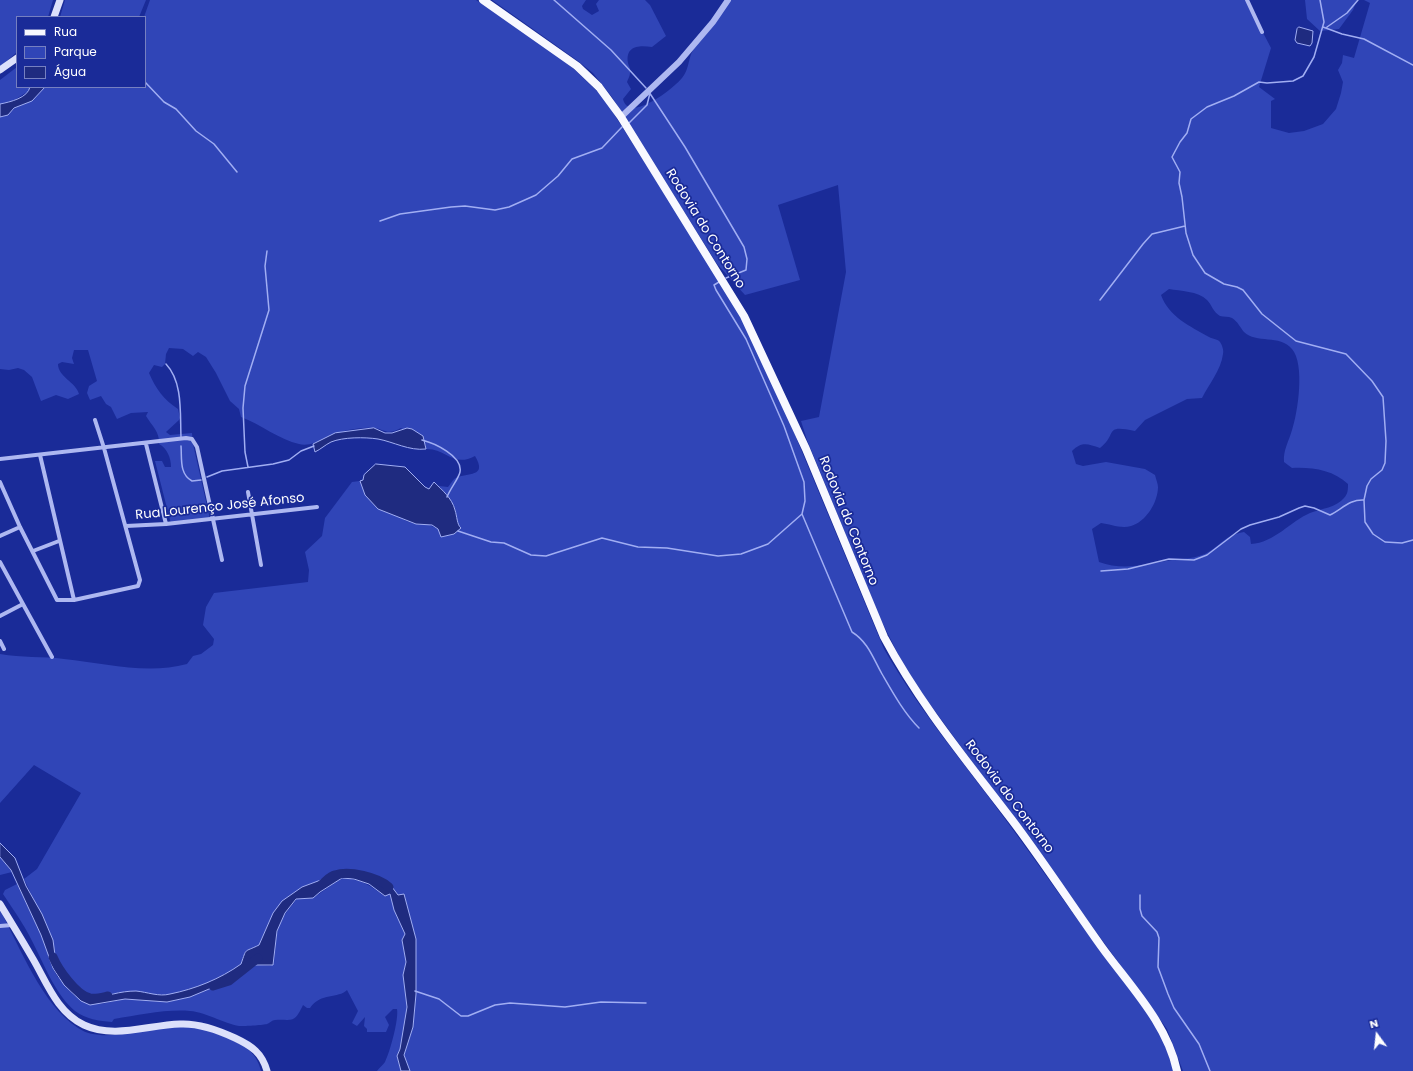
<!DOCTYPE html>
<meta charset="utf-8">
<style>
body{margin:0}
#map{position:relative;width:1413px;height:1071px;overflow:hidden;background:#1a2b98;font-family:Poppins,sans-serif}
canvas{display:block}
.legend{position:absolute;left:16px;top:16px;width:130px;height:72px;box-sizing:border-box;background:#1a2b98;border:1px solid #7680c1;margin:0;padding:5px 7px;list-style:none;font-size:12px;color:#fff}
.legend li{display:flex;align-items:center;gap:8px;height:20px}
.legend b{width:20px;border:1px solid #7680c1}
.north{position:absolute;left:1357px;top:1015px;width:40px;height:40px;-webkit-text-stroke:3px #1a2b98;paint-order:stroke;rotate:345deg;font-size:11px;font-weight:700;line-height:16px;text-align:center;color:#fff}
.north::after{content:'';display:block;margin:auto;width:14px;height:18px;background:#fff;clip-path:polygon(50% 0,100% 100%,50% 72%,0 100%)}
</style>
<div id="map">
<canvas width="1413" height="1071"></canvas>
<ul class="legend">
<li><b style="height:5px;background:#f8f8ff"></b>Rua</li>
<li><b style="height:11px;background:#3045b7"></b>Parque</li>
<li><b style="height:11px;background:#1f2b80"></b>Água</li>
</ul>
<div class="north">N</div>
</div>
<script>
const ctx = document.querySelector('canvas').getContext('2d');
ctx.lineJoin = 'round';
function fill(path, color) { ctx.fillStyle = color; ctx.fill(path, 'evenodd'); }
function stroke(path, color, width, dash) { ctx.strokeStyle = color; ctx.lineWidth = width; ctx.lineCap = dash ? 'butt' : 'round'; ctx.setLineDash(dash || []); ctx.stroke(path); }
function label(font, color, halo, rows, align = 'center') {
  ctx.font = font + ' Poppins,sans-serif'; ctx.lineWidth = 3.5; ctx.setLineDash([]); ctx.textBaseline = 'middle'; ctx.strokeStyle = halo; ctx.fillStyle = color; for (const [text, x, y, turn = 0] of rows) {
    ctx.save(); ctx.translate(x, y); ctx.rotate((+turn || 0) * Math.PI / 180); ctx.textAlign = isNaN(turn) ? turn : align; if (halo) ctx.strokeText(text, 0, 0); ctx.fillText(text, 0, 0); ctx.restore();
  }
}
fill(new Path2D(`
 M 0,0 L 53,0 L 48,17 L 17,17 L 17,52 L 0,67 Z
 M 65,0 L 146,0 L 139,17 L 60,17 Z
 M 150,0 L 476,0 L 556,54 L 573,68 L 603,97 L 739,310 L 768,370 L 884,649 C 919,710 964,763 1005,819 C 1049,878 1090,940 1136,997 L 1161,1034 L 1174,1071 L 410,1071 L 404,1055 L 413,1027 L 416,994 L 416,939 L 404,895 L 398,895 L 389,883 L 350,872 L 318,881 L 302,887 L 282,901 L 273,913 L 259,945 C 243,953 247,948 241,964 L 222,976 L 197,988 L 169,995 L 124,992 L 105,995 L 91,1000 L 85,999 L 75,990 L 59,970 L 55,955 L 53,940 L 24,879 L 37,869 L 81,793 L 34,765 L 0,803 L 0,654 C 22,658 42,656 64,659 C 104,663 147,675 187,664 L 193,656 L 201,654 L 213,645 L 214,639 L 203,625 L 206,607 L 214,593 L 308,582 L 309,570 L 305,552 L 322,536 L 325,518 L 352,482 L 360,481 L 365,495 L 406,521 L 416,524 L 425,523 L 438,529 L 458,526 L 455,508 L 439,486 L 448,487 C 450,485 453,479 456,478 C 467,472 488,478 475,456 C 453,468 446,448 426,449 L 426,445 L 401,428 C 386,436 386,429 373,428 C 365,427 356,429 348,430 C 332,433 314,448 299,444 C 280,440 260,424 241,417 L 239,409 L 230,401 L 216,373 L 206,357 L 198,352 L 193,356 L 183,349 L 169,348 L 166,354 L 165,364 L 162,367 L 154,365 L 149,373 C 156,389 163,399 178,409 L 180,418 L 179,420 L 166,432 L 170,435 L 192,433 L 193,444 L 210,519 L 171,524 L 155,461 L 162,461 L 165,467 L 171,467 C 171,458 167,448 159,444 C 160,432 152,426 146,416 L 148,412 L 131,413 L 117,419 L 111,407 L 106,404 L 101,396 L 90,400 L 87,393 L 89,386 L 97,381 L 88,350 L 74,350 L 72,358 L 74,364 L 62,362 L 58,364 C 58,377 76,382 79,394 L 68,399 L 56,395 L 41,401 L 32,377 L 24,370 L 18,368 L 9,370 L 0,369 L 0,117 L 5,116 L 18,106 L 32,101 L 45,87 L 145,87 L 144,17 Z
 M 492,0 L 586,0 L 582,6 L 583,9 L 592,15 L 599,11 L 596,4 L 599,0 L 645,0 L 650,5 L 666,36 L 652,47 C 640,45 625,45 628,63 C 629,67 631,69 630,73 C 630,76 628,79 627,82 L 631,89 L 623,99 C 629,124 674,88 682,78 C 689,70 688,59 693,50 C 702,32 717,16 729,0 L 1246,0 L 1271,48 L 1259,87 L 1275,99 L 1271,101 L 1271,128 L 1289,133 L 1304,131 L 1323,124 L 1336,109 L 1341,93 L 1343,82 L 1338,70 L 1342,63 L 1343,55 L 1354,58 L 1370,3 L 1364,0 L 1413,0 L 1413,1071 L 1183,1071 L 1167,1029 L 908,674 L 879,616 L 807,440 L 801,421 L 819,417 L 846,272 L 838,185 L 778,205 L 800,280 L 745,295 L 717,264 L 612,97 L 593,73 L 578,61 ZM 1169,289 C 1180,291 1198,291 1207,300 C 1212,305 1213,312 1220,316 C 1224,317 1228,316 1232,318 C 1238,322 1240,327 1244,332 C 1256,344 1280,334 1292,349 C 1305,364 1298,412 1292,430 C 1289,441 1283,450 1284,462 L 1292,468 C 1312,467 1333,470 1348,484 C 1348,489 1348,494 1344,498 C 1337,507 1321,509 1310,513 C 1291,521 1274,543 1251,544 L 1250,537 L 1244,532 C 1223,536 1222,545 1205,554 C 1196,558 1182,559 1172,560 C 1148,564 1123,571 1099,562 L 1092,529 L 1101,523 C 1110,524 1121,529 1131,526 C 1146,522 1158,502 1158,487 C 1158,484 1156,479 1155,475 L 1145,469 L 1106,462 L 1083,466 L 1076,464 L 1072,451 C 1082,441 1088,444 1100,448 C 1118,434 1103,424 1135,431 L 1145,420 L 1187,399 L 1202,398 C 1209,384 1221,370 1223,354 C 1224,350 1222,345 1220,342 C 1218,339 1213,339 1209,337 C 1190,326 1169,317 1161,295 Z
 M 1305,0 L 1357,0 L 1353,10 L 1339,29 L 1320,31 L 1307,19 Z
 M 17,67 L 17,87 L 30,87 L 30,90 L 13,101 L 0,104 L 0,80 Z
 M 0,857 L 11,870 L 12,872 L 0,875 Z
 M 342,878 C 360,879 370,885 384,896 L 390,894 L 394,910 L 405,934 L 402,940 L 406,962 L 403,975 L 407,1007 L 400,1049 L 397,1056 L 401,1071 L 377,1071 C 379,1068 383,1065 385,1062 C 390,1052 399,1019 397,1009 L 393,1009 L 385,1017 L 389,1025 L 386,1032 L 367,1032 L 367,1029 L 364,1026 L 365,1017 L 357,1026 L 352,1023 L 358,1011 L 347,990 C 338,999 321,992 310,1008 L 307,1008 L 303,1005 C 294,1024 293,1019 275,1020 C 272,1020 270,1023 267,1024 C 264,1025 246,1026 243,1026 C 230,1027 207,1012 190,1011 C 166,1009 139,1015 114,1019 L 112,1022 C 99,1021 86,1019 75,1011 C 57,996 46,969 36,949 C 27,929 15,912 3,894 L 5,890 L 17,884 L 41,935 L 53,968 L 57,976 L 75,996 L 101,1004 L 125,999 L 167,1002 L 190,997 L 221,984 L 245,967 L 252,965 L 270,966 L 274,963 C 278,930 274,926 297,899 L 313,898 Z
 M 0,910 C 20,947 42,1005 78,1028 C 103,1045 146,1027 174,1025 C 196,1024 212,1031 232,1040 C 247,1047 257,1054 261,1071 L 0,1071 Z`), '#3045b7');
const water = new Path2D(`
 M 1299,27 L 1313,31 L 1312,43 L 1310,46 L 1297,43 L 1295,40 L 1297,29 Z
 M 30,87 L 45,87 L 32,101 L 14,108 L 8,115 L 0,117 L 0,104 C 10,102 28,98 30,87 Z
 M 374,428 L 385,433 L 392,433 L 407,428 L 412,429 L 423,436 L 426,449 C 409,451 394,442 378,439 C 365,437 343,437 331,442 C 325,445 321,449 315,452 L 313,444 L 335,433 Z
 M 376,464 L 405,467 L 425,487 L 429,489 L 434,482 C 442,490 452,498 455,510 C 457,516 457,525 461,528 L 454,534 L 441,537 L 438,529 L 432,525 L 416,524 L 378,509 L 365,495 L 360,481 L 363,480 L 364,475 Z
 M 0,843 L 15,858 L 26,886 L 42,914 L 53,940 L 55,955 L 59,970 L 81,996 L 91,1000 C 106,996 120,991 136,991 C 147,992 159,997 170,994 C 195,989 220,979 241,964 C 247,947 243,953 259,945 L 273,913 L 282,901 L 302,887 L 318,881 L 350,872 L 389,883 L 398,895 L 404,894 L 416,939 L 416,994 L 413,1027 L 404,1055 L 410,1071 L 401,1071 L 397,1056 L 400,1049 L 407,1007 L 403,975 L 406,962 L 402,940 L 405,934 L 394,910 L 390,894 L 385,896 L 369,884 L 354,879 L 342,878 L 320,892 L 313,898 L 296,899 L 285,913 L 277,931 L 273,965 L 252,965 L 245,967 L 221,984 L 190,997 L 167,1002 L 125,999 L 90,1005 L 81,1001 L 64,985 L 53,968 L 41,935 L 11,870 L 0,857 Z`);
fill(water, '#1f2b80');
stroke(water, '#a1aef3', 1);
stroke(new Path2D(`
 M 554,0 L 611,50 L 646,88
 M 1320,0 L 1324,22 L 1314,57 L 1303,76 L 1293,81 L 1267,83 L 1259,82 L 1234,96 L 1207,107 L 1191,119 L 1187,133 L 1180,142 L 1172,157 L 1180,172 L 1179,183 L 1182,197 L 1186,233 L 1193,255 L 1205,273 L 1224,284 L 1237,287 L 1243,290 L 1262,314 L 1296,341 L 1346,354 L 1372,381 L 1383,397 L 1386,441 L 1385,463 L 1382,470 L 1371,479 L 1367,486 L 1364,500 L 1365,522 L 1373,534 L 1385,542 L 1402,543 L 1413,540
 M 1323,27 L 1342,34 L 1364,39 L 1413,65
 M 1327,27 L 1347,13 L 1358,0
 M 145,82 L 164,102 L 176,109 L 196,131 L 214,144 L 237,172
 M 649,92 L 685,147 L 744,247 L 747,259 L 746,270 L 726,278
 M 629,123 L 647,105 L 650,93
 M 380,221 L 400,214 L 451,207 L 465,206 L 495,210 L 509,207 L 536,195 L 558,176 L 572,159 L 602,148 L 622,127
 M 1100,300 L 1143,244 L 1152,234 L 1185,226
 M 166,364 C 183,382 180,413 181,437
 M 422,440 C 434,443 463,456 460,472 C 459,478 450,489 447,497
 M 181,446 C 182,458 179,474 192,481 L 201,480
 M 248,467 L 245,452 L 243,408 L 245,386 L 269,310 L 265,266 L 267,251
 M 207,477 L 222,471 L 273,464 L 289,460 L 301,451 L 314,446
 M 802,514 L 852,632 C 868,642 873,658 882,674 C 893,693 904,713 919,728
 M 458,531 L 491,542 L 504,543 L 531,555 L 546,556 L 602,538 L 638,547 L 667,548 L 718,556 L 741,554 L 768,544 L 802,514 L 805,501 L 804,482 L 784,426 L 746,339 L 716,290 L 714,285 L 719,282
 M 1101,571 L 1128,569 L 1169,559 L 1194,560 L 1207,555 L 1241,529 L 1250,525 L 1279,517 L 1299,508 L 1305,506 L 1314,508 L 1330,515 C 1342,509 1350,499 1364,500
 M 1140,895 L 1140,909 L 1142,916 L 1157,932 L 1159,938 L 1158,967 L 1168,994 L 1174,1008 L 1199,1044 L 1210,1071
 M 415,991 L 439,999 L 461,1016 L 468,1016 L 495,1005 L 510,1003 L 565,1007 L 601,1002 L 646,1003`), '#a1aef3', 1.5);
stroke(new Path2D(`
 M 322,884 C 326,881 330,876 335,875 C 349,870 378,877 389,887
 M 53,957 C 58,969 76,995 90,998 C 96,999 103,997 108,996
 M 213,986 L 229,981 L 258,958`), '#1f2b80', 9);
stroke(new Path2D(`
 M 1247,0 L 1262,32
 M 146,444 L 166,524
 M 40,455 L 74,600
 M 0,459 L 186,438 L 192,439 L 197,447 L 222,560
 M 0,482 L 20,527 L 57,600 L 74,600 L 138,586 L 140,580 L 104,448 L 95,420
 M 248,492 L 261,565
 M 126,526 L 166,524 L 317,507
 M 0,536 L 20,527
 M 33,551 L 59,541
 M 0,562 L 52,657
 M 0,616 L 23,604
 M 0,641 L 4,649
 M 0,926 L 12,925`), '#aeb8f1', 4);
stroke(new Path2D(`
 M 621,117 L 679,62 L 713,22 L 728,0`), '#aeb8f1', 6);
stroke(new Path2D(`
 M 54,17 L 60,0
 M 0,70 L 17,58
 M 0,904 C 11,922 22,940 33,959 C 47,983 57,1012 84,1025 C 114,1039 148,1025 180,1024 C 199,1023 218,1030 235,1038 C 252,1046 262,1053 267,1071`), '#dce0fb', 7);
stroke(new Path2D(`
 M 483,0 L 577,66 L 599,87 L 621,117 L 744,316 L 806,449 L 884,637 C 919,703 967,761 1012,820 C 1043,861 1071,904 1101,946 C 1129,985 1167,1023 1177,1071`), '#f8f8ff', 8);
label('13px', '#fff', '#1a2b98', [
 ["Rodovia do Contorno",705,229,58],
 ["Rua Lourenço José Afonso",220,507,-6],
 ["Rodovia do Contorno",848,521,68],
 ["Rodovia do Contorno",1009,797,53]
]);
</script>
